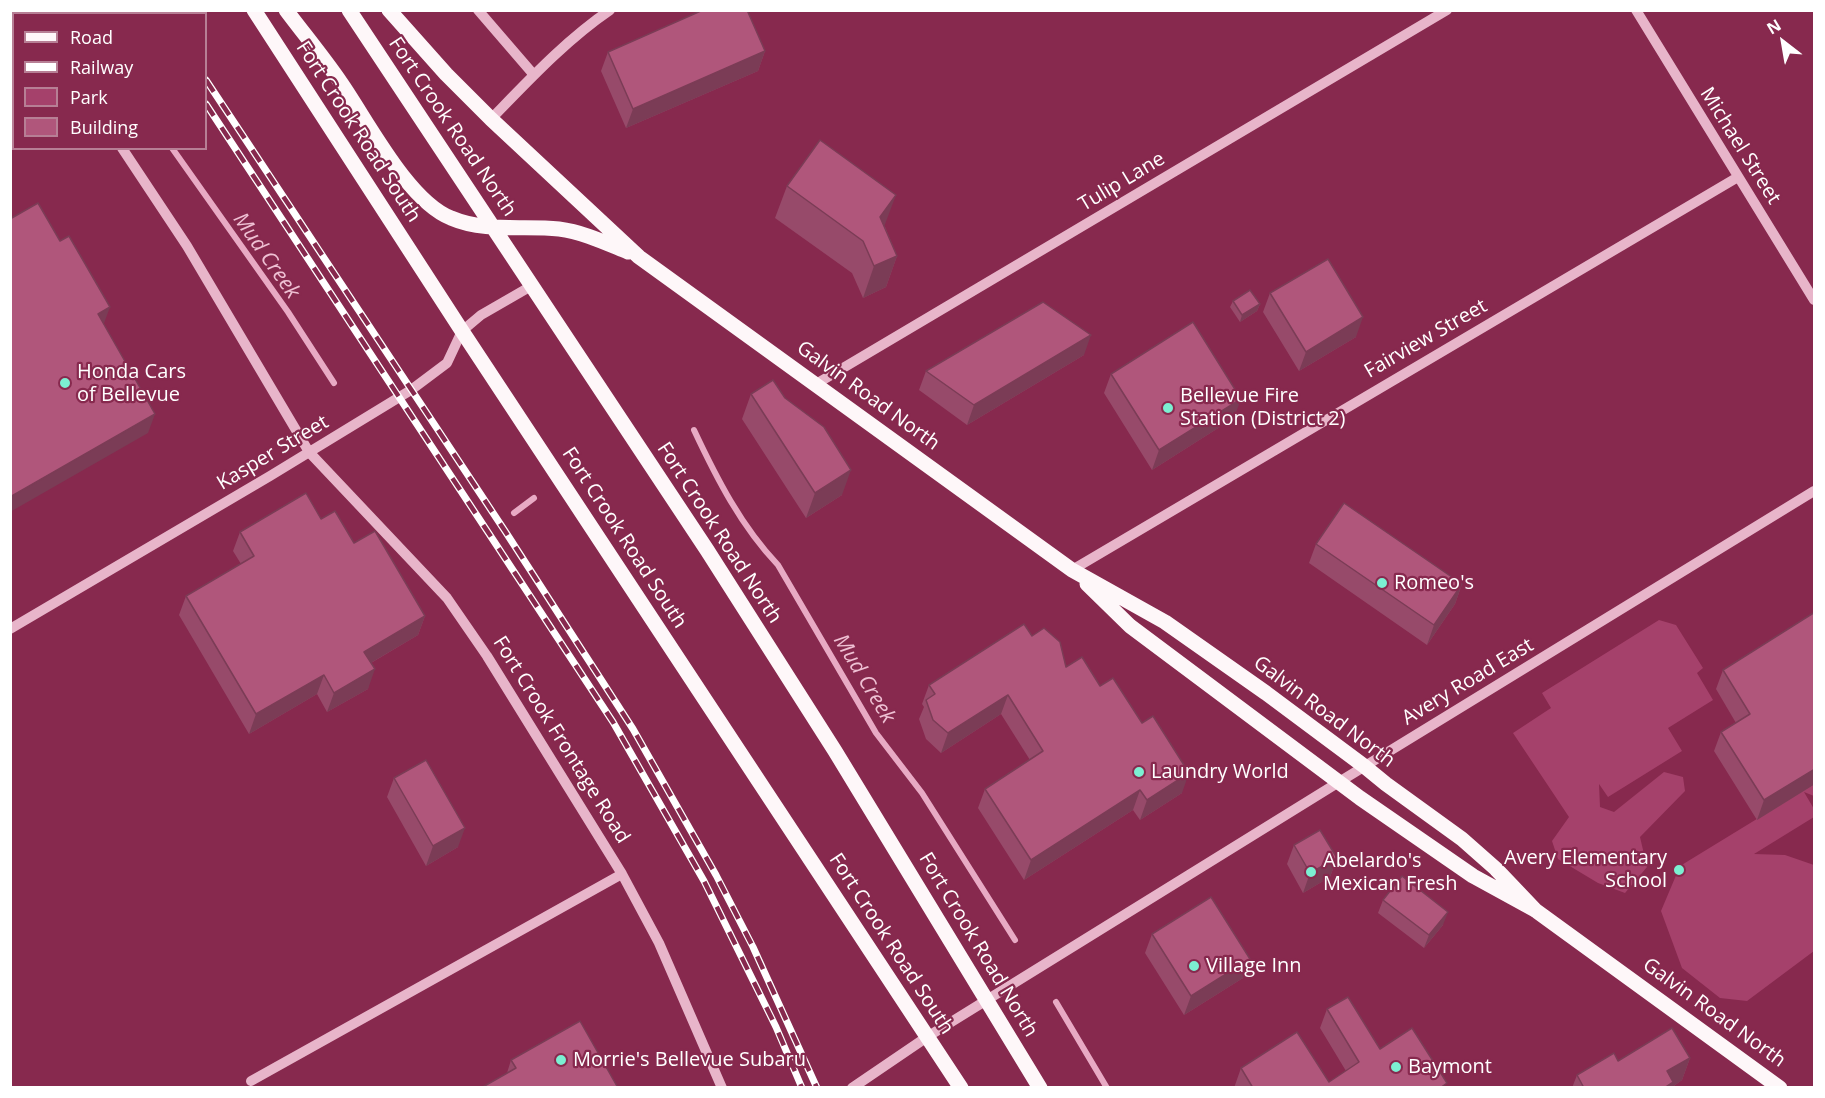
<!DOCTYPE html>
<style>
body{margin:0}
#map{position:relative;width:1825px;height:1098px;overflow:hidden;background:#87294e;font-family:"Open Sans",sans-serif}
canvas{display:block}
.frame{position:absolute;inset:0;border:12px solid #fff;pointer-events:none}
.legend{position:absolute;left:12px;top:12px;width:195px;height:138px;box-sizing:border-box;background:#87294e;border:2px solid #b77f95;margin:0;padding:8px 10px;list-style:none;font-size:18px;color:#fff}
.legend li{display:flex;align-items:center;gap:12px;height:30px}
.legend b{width:30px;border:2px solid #b77f95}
.north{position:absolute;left:1753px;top:12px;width:60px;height:60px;-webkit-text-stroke:4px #87294e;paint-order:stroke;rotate:329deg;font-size:16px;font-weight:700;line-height:24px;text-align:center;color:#fff}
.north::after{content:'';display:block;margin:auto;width:21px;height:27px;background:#fff;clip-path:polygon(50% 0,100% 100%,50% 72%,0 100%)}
</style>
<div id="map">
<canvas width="1825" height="1098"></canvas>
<div class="frame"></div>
<ul class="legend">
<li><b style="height:8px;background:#fef7f9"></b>Road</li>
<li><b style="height:8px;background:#fff"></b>Railway</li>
<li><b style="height:16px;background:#a5416b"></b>Park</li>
<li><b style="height:16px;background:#b0567b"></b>Building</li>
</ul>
<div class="north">N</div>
</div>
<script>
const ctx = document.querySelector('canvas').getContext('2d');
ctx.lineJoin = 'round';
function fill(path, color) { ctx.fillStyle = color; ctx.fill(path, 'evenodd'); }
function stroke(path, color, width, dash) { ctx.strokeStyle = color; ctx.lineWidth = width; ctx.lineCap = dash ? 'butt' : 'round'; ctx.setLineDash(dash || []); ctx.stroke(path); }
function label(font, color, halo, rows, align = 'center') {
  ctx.font = font + ' "Open Sans",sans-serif'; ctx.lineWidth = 4.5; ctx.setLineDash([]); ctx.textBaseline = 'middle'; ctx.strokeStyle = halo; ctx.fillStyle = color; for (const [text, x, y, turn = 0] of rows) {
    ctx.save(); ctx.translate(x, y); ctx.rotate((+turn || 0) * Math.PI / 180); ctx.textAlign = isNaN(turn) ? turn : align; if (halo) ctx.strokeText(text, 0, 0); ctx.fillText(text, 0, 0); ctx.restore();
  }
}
fill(new Path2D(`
 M 1659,620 L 1676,625 L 1703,668 L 1697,673 L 1713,700 L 1668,728 L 1682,751 L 1608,797 L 1599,784 L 1600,807 L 1614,812 L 1664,772 L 1683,777 L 1685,791 L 1640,837 L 1647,867 L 1625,893 L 1598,883 L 1558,859 L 1552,841 L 1569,817 L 1513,733 L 1551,708 L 1542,693 Z
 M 1814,784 L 1814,796 L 1804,792 L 1814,809 L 1814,817 L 1754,854 L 1785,855 L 1814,865 L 1814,951 L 1747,1001 L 1720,998 L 1682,968 L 1661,911 L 1680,866 Z`), '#a5416b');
stroke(new Path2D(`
 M 90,10 L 91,14
 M 172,148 L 288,312 L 334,383
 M 694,430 C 717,479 741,526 778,565 L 876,733 L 922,793 L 1015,940
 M 514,513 L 534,498
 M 1056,1002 L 1107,1088`), '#e8aac4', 6);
stroke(new Path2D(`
 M 31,10 L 33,14
 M 478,10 L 534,75
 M 1636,10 L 1814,300
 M 491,119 C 528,81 566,40 610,10
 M 122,148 L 187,246 L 309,452 L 447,598 L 487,656 L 622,874 L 659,943 L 722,1088
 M 816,384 L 1447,10
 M 1072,570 L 1738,177
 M 10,629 L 270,476 L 411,390 L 447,363 L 462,331 L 481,315 L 533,285
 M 251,1081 L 622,874
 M 852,1088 L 927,1037 L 1339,782 L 1814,491`), '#e8b5ca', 10);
stroke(new Path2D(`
 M 254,10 L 462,331 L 961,1088
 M 286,10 C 304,34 324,58 341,83 C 368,122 408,201 451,218 C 486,233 524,225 559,229 C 583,232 606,243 628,252
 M 349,10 L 707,550 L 835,751 L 1040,1088
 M 389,10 L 446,74 L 491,119 L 639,257 L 1072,570 L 1165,622 L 1266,693 L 1364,766 L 1386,784 L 1462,839 L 1496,869 L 1535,910
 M 1087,584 L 1130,626 L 1360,798 L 1473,876 L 1535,910 L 1780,1088`), '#fef7f9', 15);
const rail = new Path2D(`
 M 144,10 L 146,14
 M 160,10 L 162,14
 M 206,80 L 505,531 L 633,729 L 716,875 L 753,947 L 817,1088
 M 206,104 L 613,722 L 704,881 L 776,1027 L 802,1088`);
stroke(rail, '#fff', 7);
stroke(rail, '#87294e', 4.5, [14]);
fill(new Path2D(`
 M 765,51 L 758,71 L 626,128 L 601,71 L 608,52 Z
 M 787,186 L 885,227 L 897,256 L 886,287 L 863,298 L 852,273 L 775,218 Z
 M 1270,293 L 1356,337 L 1299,371 L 1263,312 Z
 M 1233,301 L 1260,304 L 1257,311 L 1240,322 L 1230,307 Z
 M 1084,355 L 967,425 L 919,390 L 926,371 Z
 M 1111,374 L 1234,418 L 1152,470 L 1104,393 Z
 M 751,394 L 785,398 L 842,495 L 806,518 L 742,419 Z
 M 321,519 L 354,543 L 425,616 L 418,635 L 371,663 L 368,689 L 327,712 L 317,694 L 249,734 L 179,615 L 186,596 L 241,564 L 233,551 L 240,532 Z
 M 1316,544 L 1462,584 L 1455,604 L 1427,645 L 1309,563 Z
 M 1032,636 L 1066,667 L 1100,686 L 1182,793 L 1140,820 L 1133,810 L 1024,880 L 978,808 L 985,789 L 1030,760 L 1001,714 L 941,753 L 926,739 L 919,719 L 924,707 L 922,704 L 929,685 Z
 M 1723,670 L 1815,784 L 1757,820 L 1714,751 L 1721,732 L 1736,723 L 1716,689 Z
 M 394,778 L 458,847 L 426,866 L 387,797 Z
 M 1294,845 L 1337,858 L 1330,877 L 1303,893 L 1287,864 Z
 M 1383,900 L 1443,925 L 1424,948 L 1378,913 Z
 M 1152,934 L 1250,959 L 1243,978 L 1184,1015 L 1145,953 Z
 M 1327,1009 L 1380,1049 L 1446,1088 L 1234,1088 L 1241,1068 L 1329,1082 L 1346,1071 L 1320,1028 Z
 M 1690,1058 L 1682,1080 L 1671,1088 L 1572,1088 L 1577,1075 L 1618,1061 Z
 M 511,1060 L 618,1088 L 507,1073 Z`), '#974a6a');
fill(new Path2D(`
 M 765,51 L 758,71 L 626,128 L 633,109 Z
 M 896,195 L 884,227 L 880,217 Z
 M 897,256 L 886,287 L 863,298 L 874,266 Z
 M 1260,304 L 1257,311 L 1240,322 L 1242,315 Z
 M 110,307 L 103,326 L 98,314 Z
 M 1363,317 L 1356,337 L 1299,371 L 1306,352 Z
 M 1091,335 L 1084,355 L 967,425 L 974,405 Z
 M 1241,399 L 1234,418 L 1152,470 L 1159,450 Z
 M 155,414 L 148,433 L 10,512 L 10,497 Z
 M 851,470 L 842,495 L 806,518 L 815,493 Z
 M 1462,584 L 1455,604 L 1427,645 L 1434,625 Z
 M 425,616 L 418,635 L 357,671 L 364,652 Z
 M 375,669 L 368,689 L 327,712 L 334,693 Z
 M 324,675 L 317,694 L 249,734 L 256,714 Z
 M 1008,695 L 1001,714 L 941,753 L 948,733 Z
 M 1815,769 L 1815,784 L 1757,820 L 1764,800 Z
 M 1189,773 L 1182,793 L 1140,820 L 1147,800 Z
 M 1140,790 L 1133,810 L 1024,880 L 1031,860 Z
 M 465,828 L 458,847 L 426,866 L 433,846 Z
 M 1337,858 L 1330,877 L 1303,893 L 1310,873 Z
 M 1448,912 L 1443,925 L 1424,948 L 1429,935 Z
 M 1250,959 L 1243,978 L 1184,1015 L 1191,996 Z
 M 1690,1058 L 1682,1080 L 1671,1088 L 1661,1088 L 1667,1071 Z`), '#7b3c56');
const building = new Path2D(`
 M 703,10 L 747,10 L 765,51 L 633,109 L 608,52 Z
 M 820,140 L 896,195 L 880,217 L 897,256 L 874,266 L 863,241 L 787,186 Z
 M 38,203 L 60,241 L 69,236 L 110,307 L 98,314 L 155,414 L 10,497 L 10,219 Z
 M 1328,259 L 1363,317 L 1306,352 L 1270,293 Z
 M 1250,290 L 1260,304 L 1242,315 L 1233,301 Z
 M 1043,302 L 1091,335 L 974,405 L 926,371 Z
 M 1193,322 L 1241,399 L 1159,450 L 1111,374 Z
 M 773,380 L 785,398 L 824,427 L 851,470 L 815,493 L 751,394 Z
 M 306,493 L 321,519 L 335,511 L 354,543 L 375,531 L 425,616 L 364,652 L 375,669 L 334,693 L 324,675 L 256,714 L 186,596 L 254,556 L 240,532 Z
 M 1344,503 L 1462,584 L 1434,625 L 1316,544 Z
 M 1815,612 L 1815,769 L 1764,800 L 1721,732 L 1750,714 L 1723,670 Z
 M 1024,624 L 1032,636 L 1044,628 L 1060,642 L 1066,667 L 1082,657 L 1100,686 L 1113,678 L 1142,723 L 1153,716 L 1189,773 L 1147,800 L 1140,790 L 1031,860 L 985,789 L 1043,751 L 1008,695 L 948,733 L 933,720 L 926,700 L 935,694 L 929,685 Z
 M 426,760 L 465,828 L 433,846 L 394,778 Z
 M 1320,830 L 1337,858 L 1310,873 L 1294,845 Z
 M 1402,876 L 1448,912 L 1429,935 L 1383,900 Z
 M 1211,897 L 1250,959 L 1191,996 L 1152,934 Z
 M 1348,997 L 1380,1049 L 1412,1028 L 1447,1083 L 1440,1088 L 1253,1088 L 1241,1068 L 1297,1032 L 1329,1082 L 1359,1062 L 1327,1009 Z
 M 580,1021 L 618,1088 L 481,1088 L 516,1068 L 511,1060 Z
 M 1672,1028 L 1690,1058 L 1667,1071 L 1673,1082 L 1664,1088 L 1584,1088 L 1577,1075 L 1614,1053 L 1618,1061 Z`);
fill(building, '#b0567b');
stroke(building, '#7b3c56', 1.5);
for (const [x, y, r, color] of [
 [65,383,6,"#7cefd2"],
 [1168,408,6,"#7cefd2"],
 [1382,583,6,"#7cefd2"],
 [1139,772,6,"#7cefd2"],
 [1679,870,6,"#7cefd2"],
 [1311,872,6,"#7cefd2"],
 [1194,966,6,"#7cefd2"],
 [561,1060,6,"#7cefd2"],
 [1396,1067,6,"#7cefd2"]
]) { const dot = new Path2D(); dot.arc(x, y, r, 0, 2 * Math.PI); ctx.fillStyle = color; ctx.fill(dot); stroke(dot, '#87294e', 2); }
label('20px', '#fff', '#87294e', [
 ["Fort Crook Road North",452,127,56],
 ["Fort Crook Road South",358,132,57],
 ["Michael Street",1740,146,58],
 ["Tulip Lane",1122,182,-31],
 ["Fairview Street",1426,339,-30],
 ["Galvin Road North",868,396,36],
 ["Kasper Street",273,453,-31],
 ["Fort Crook Road North",719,533,57],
 ["Fort Crook Road South",624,538,57],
 ["Avery Road East",1468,682,-31],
 ["Galvin Road North",1324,712,37],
 ["Fort Crook Frontage Road",561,740,58],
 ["Fort Crook Road South",891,944,57],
 ["Fort Crook Road North",978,945,59],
 ["Galvin Road North",1714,1013,36]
]);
label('20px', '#fff', '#87294e', [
 ["Honda Cars",77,372],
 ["of Bellevue",77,395],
 ["Bellevue Fire",1180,396],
 ["Station (District 2)",1180,419],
 ["Romeo's",1394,583],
 ["Laundry World",1151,772],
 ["Avery Elementary",1667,858,"right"],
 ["School",1667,881,"right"],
 ["Abelardo's",1323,861],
 ["Mexican Fresh",1323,884],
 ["Village Inn",1206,966],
 ["Morrie's Bellevue Subaru",573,1060],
 ["Baymont",1408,1067]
], 'left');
label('italic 21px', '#efc1d4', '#87294e', [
 ["Mud Creek",266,256,55],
 ["Mud Creek",864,679,59]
]);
</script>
